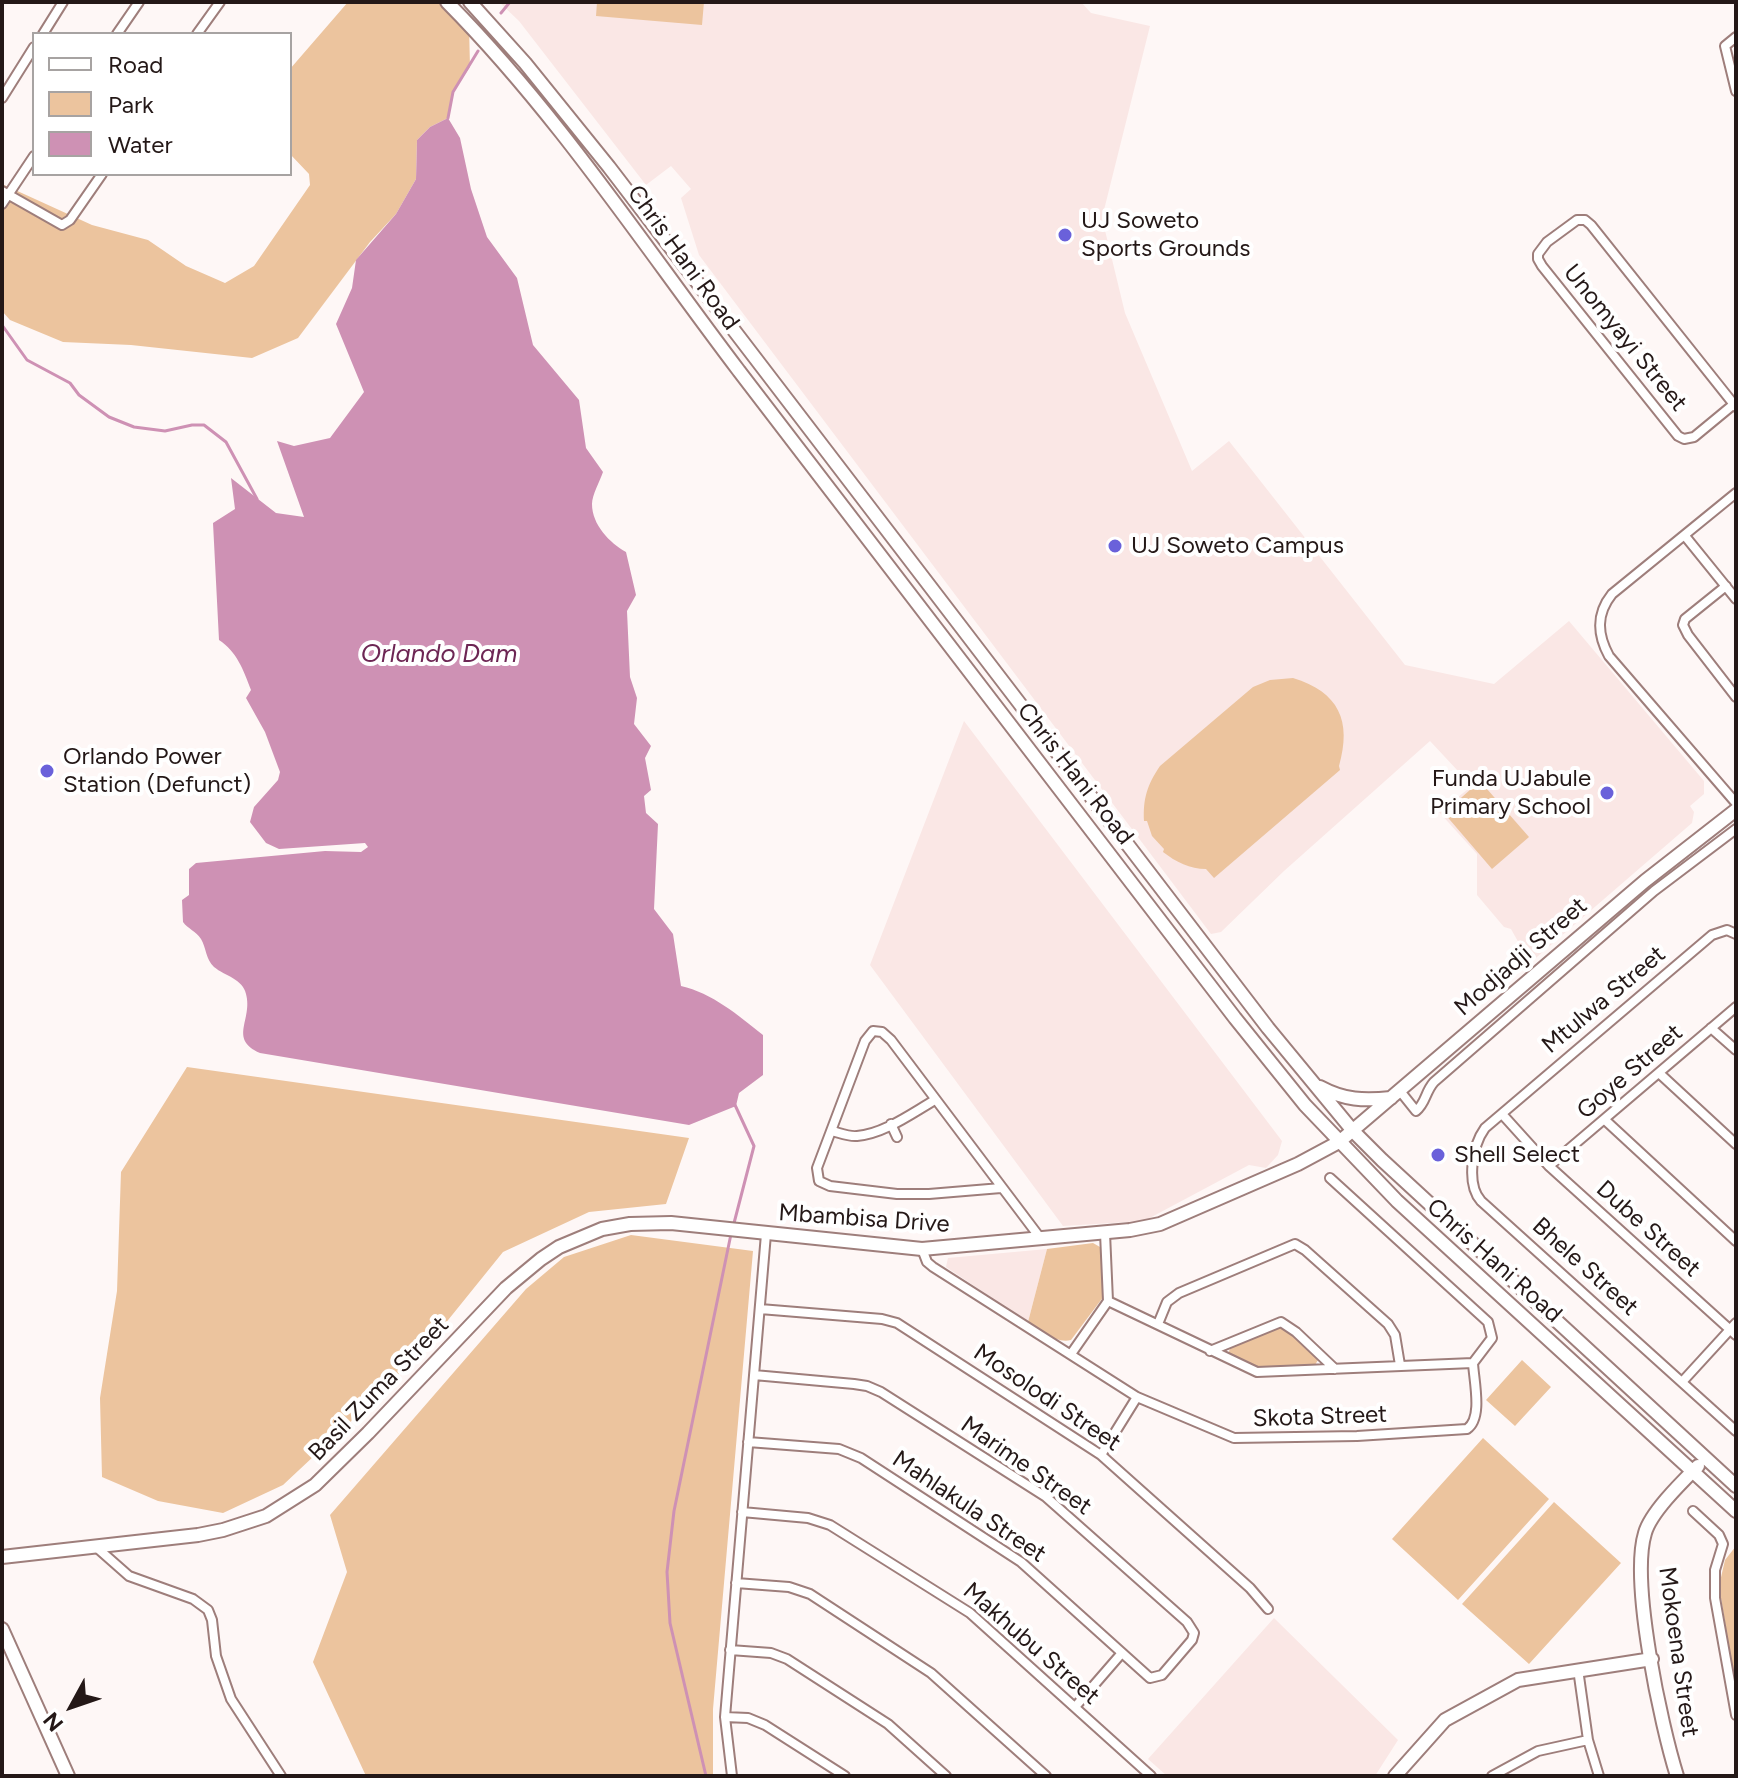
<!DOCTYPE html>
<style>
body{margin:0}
#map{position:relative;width:1738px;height:1778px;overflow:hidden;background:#fef7f6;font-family:Figtree,sans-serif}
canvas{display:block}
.frame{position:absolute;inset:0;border:4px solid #241817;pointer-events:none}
.legend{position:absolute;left:32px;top:32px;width:260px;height:144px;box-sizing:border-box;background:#fff;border:2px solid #a7a3a2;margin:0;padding:10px 14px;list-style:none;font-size:24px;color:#241817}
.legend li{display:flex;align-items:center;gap:16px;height:40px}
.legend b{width:40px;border:2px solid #a7a3a2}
.north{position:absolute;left:32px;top:1666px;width:80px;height:80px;-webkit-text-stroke:6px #fff;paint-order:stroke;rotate:230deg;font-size:22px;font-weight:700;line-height:32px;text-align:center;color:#241817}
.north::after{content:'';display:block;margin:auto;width:28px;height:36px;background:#241817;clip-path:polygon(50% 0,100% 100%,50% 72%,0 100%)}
</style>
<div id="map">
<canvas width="1738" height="1778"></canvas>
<div class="frame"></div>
<ul class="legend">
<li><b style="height:10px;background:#fff"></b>Road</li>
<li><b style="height:22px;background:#ecc49e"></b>Park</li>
<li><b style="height:22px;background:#ce91b4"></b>Water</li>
</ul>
<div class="north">N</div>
</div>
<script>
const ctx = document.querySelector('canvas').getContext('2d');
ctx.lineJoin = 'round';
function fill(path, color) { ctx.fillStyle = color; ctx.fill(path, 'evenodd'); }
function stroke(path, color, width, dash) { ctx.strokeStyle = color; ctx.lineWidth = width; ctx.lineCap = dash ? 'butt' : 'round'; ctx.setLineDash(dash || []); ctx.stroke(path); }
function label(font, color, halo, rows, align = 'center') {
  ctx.font = font + ' Figtree,sans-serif'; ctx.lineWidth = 8; ctx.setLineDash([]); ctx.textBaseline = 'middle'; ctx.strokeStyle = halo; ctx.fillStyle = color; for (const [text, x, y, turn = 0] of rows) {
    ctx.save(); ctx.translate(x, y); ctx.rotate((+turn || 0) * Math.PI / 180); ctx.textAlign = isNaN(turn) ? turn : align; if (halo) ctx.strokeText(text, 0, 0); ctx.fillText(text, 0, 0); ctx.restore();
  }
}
fill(new Path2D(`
 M 499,2 L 1081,2 L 1091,13 L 1150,26 L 1102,218 L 1125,313 L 1192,471 L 1229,441 L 1405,665 L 1494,684 L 1569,621 L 1704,781 L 1704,794 L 1690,806 L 1694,812 L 1692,823 L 1530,963 L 1511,929 L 1504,927 L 1477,895 L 1477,854 L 1439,812 L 1472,786 L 1430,741 L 1284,871 L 1221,932 L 1211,934 L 699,255 L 681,198 L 691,189 L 671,166 L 646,185 L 519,21 Z
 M 964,721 L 1282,1141 L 1278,1155 L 1266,1168 L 1249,1165 L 1144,1221 L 1063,1226 L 870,965 Z
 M 1047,1249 L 1028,1322 L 946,1267 L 948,1258 Z
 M 1274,1618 L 1398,1740 L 1375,1776 L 1167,1776 L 1148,1759 Z`), '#fae7e5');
fill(new Path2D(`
 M 348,2 L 443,2 L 469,26 L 470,67 L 453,92 L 448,118 L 430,127 L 417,140 L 416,179 L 396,214 L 370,242 L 298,338 L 252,358 L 131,345 L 63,342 L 10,320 L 2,311 L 2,184 L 92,225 L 148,240 L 186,266 L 225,283 L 254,266 L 310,185 L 309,174 L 290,154 L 290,69 Z
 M 597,2 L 704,2 L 702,25 L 596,16 Z
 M 1293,678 C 1339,692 1352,721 1339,766 L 1340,770 L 1214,878 L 1206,869 C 1190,869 1176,862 1163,852 L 1164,849 L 1152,836 L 1147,821 L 1144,821 C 1143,799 1147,785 1160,766 L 1253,687 L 1270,680 Z
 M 1480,781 L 1529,837 L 1492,869 L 1444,813 Z
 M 187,1067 L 689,1138 L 666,1204 L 589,1212 L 503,1252 L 436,1335 L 377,1397 L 283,1485 L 223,1513 L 158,1501 L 102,1477 L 100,1398 L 117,1291 L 121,1172 Z
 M 631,1235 L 753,1251 L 713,1709 L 713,1776 L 366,1776 L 313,1662 L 347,1572 L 330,1515 L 526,1289 L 564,1257 Z
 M 1093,1243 L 1100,1247 L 1104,1296 L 1071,1340 C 1056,1344 1041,1330 1028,1322 L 1047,1249 Z
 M 1280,1326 L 1316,1355 L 1318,1360 L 1315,1365 L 1254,1368 L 1228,1354 L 1231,1346 Z
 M 1522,1360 L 1551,1387 L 1515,1426 L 1486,1400 Z
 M 1483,1438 L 1549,1499 L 1458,1600 L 1392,1539 Z
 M 1554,1502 L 1621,1563 L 1529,1664 L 1462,1604 Z
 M 1736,1546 L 1736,1690 L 1719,1586 L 1725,1560 Z`), '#ecc49e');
fill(new Path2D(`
 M 448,118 L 460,138 L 471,189 L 487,237 L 517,278 L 533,345 L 579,400 L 586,448 L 603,472 C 600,481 592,495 592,504 C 592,525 610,543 626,552 L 636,595 L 627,611 L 630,677 L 637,698 L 634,724 L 651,746 L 645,758 L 651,790 L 644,796 L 646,813 L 658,824 L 654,909 L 673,934 L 681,986 C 712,993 738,1015 763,1035 L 763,1075 L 739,1093 L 736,1106 L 689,1125 L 260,1053 C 228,1039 253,1020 246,994 C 243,979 225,976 214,967 C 206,960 206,947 201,939 C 196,931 188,929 183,922 L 182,900 L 189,895 L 189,869 L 196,863 L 325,851 L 361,852 L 368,847 L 365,843 L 279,849 L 266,843 L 250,822 L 254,807 L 278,780 L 280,772 L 265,732 L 246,698 L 251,690 C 243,669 237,652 219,640 L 213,523 L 235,509 L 231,478 L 276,513 L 304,517 L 277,441 L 294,446 L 330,438 L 364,392 L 336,324 L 352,288 L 356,260 L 396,214 L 416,179 L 417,140 L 430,127 Z`), '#ce91b4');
stroke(new Path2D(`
 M 501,13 L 510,2
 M 448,118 L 453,92 L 478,51
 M 2,325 L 27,360 L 70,383 L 79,395 L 109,417 L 134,427 L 165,431 L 192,425 L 204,425 L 226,442 L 257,499
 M 733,1227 L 754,1146 L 735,1105
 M 706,1776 L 670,1623 L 667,1572 L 674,1511 L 731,1234`), '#ce91b4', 3);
const street = new Path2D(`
 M 43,34 L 63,2
 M 117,34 L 139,2
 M 197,34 L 220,2
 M 1736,37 L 1725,46 L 1736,91
 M 2,98 L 34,47
 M 2,191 L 62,225 L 70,220 L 102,174
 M 2,204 L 34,156
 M 1734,404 L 1694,437 L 1684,439 L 1678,436 L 1542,266 L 1538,259 L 1538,254 L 1547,242 L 1577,220 L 1585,220 L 1591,225 L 1736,407
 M 1736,493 L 1612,594 C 1596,614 1597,634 1609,656 L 1736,803
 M 1685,536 L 1736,599
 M 1726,586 L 1685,619 L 1683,625 L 1688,635 L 1736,697
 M 1736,934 L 1727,930 L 1712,935 L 1485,1128 C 1472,1146 1466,1184 1481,1201 L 1736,1431
 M 1711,1028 L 1736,1050
 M 1659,1073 L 1736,1144
 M 1400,1091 L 1416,1111 C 1426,1103 1425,1092 1434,1082 L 1654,891 L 1736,829
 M 1502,1114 L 1549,1166 L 1736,1335
 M 1605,1120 L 1736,1241
 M 891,1124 L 897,1137
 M 832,1131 C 840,1133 849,1137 857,1136 C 884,1134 912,1113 935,1100
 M 1549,1166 L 1736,1007
 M 1330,1178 L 1488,1322 L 1492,1338 L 1473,1363
 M 1001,1188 L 929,1194 L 897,1194 L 830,1186 L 819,1181 L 817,1168 L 865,1041 L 873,1031 L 882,1032 L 891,1040 L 1041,1239
 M 922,1249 L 927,1262 L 933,1267 L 1137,1397 L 1234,1438 L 1357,1436 L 1467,1429 C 1483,1418 1474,1382 1473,1363
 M 1108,1301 L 1257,1372 L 1473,1363
 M 760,1309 L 882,1319 L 897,1323 L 1101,1455 L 1250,1588 L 1268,1609
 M 1158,1324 L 1167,1302 L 1179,1293 L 1295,1244 L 1305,1250 L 1388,1324 L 1395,1335 L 1400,1365
 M 1210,1351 L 1281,1322 L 1296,1332 L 1335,1369
 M 1071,1354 L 1108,1301 L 1105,1233
 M 1682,1382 L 1736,1323
 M 748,1442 L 839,1449 L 861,1458 L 1021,1562 L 1150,1678 L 1162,1675 L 1192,1640 L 1194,1633 L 1187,1622 L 1046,1497 L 881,1392 L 867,1386 L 854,1384 L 754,1375
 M 1101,1455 L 1137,1397
 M 1693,1511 L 1719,1535 L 1723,1544 L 1715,1570 L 1715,1598 L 1736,1715
 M 742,1512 L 808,1518 L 830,1525 L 970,1613 L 1151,1776
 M 95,1546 L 129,1576 L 193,1599 L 208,1610 L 212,1620 L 216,1656 L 231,1699 L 281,1776
 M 736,1583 L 789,1587 L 810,1594 L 931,1673 L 1046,1776
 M 730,1650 L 771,1653 L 787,1659 L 888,1724 L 946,1776
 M 1578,1669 L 1588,1740 L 1599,1776
 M 1075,1707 L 1121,1654
 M 725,1717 L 748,1718 L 765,1725 L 845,1776
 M 732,1776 L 725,1717 L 766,1234
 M 1492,1776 L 1538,1751 L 1588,1740`);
const secondary = new Path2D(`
 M 447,2 C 558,114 644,246 739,371 C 904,587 1069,803 1235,1018 L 1305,1105 L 1397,1201 L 1736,1511
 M 470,2 L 525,63 L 609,167 L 1268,1028 L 1353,1131 L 1382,1160 L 1736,1486
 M 1320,1087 C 1344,1100 1364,1101 1391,1098
 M 2,1557 L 198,1535 L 223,1530 L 266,1516 L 315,1485 L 368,1433 L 506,1288 L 541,1259 L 559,1247 L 602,1229 L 630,1224 L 671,1223 L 922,1249 L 1130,1230 L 1160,1224 L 1298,1164 L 1339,1142 L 1645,881 L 1736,810
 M 2,1629 L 68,1776
 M 1395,1776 L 1445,1720 L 1518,1680 L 1652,1659
 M 1677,1776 C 1661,1725 1630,1582 1645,1533 C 1651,1512 1682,1482 1698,1466`);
stroke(street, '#9e7e7b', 12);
stroke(secondary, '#9e7e7b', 16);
stroke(street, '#fff', 8);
stroke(secondary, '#fff', 12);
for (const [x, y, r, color] of [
 [1065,235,8,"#6a61da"],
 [1115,546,8,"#6a61da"],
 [47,771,8,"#6a61da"],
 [1607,793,8,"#6a61da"],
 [1438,1155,8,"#6a61da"]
]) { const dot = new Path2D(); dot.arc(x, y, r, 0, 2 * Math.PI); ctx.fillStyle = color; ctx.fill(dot); stroke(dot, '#fff', 3); }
label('24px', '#241817', '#fff', [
 ["UJ Soweto",1081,221],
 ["Sports Grounds",1081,249],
 ["UJ Soweto Campus",1131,546],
 ["Orlando Power",63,757],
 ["Station (Defunct)",63,785],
 ["Funda UJabule",1591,779,"right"],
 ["Primary School",1591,807,"right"],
 ["Shell Select",1454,1155]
], 'left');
label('24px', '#241817', '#fff', [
 ["Chris Hani Road",683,258,54],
 ["Unomyayi Street",1625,338,51],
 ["Chris Hani Road",1075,774,52],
 ["Modjadji Street",1521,957,-41],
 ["Mtulwa Street",1604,1000,-40],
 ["Goye Street",1630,1072,-41],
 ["Mbambisa Drive",864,1219,4],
 ["Dube Street",1648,1229,42],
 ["Chris Hani Road",1494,1261,42],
 ["Bhele Street",1585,1267,42],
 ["Basil Zuma Street",379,1389,-46],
 ["Mosolodi Street",1047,1398,34],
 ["Skota Street",1320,1417,-2],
 ["Marime Street",1026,1466,35],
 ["Mahlakula Street",969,1507,34],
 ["Makhubu Street",1031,1644,41],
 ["Mokoena Street",1678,1652,82]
]);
label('italic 26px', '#6d2654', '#fff', [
 ["Orlando Dam",439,654]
]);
</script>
